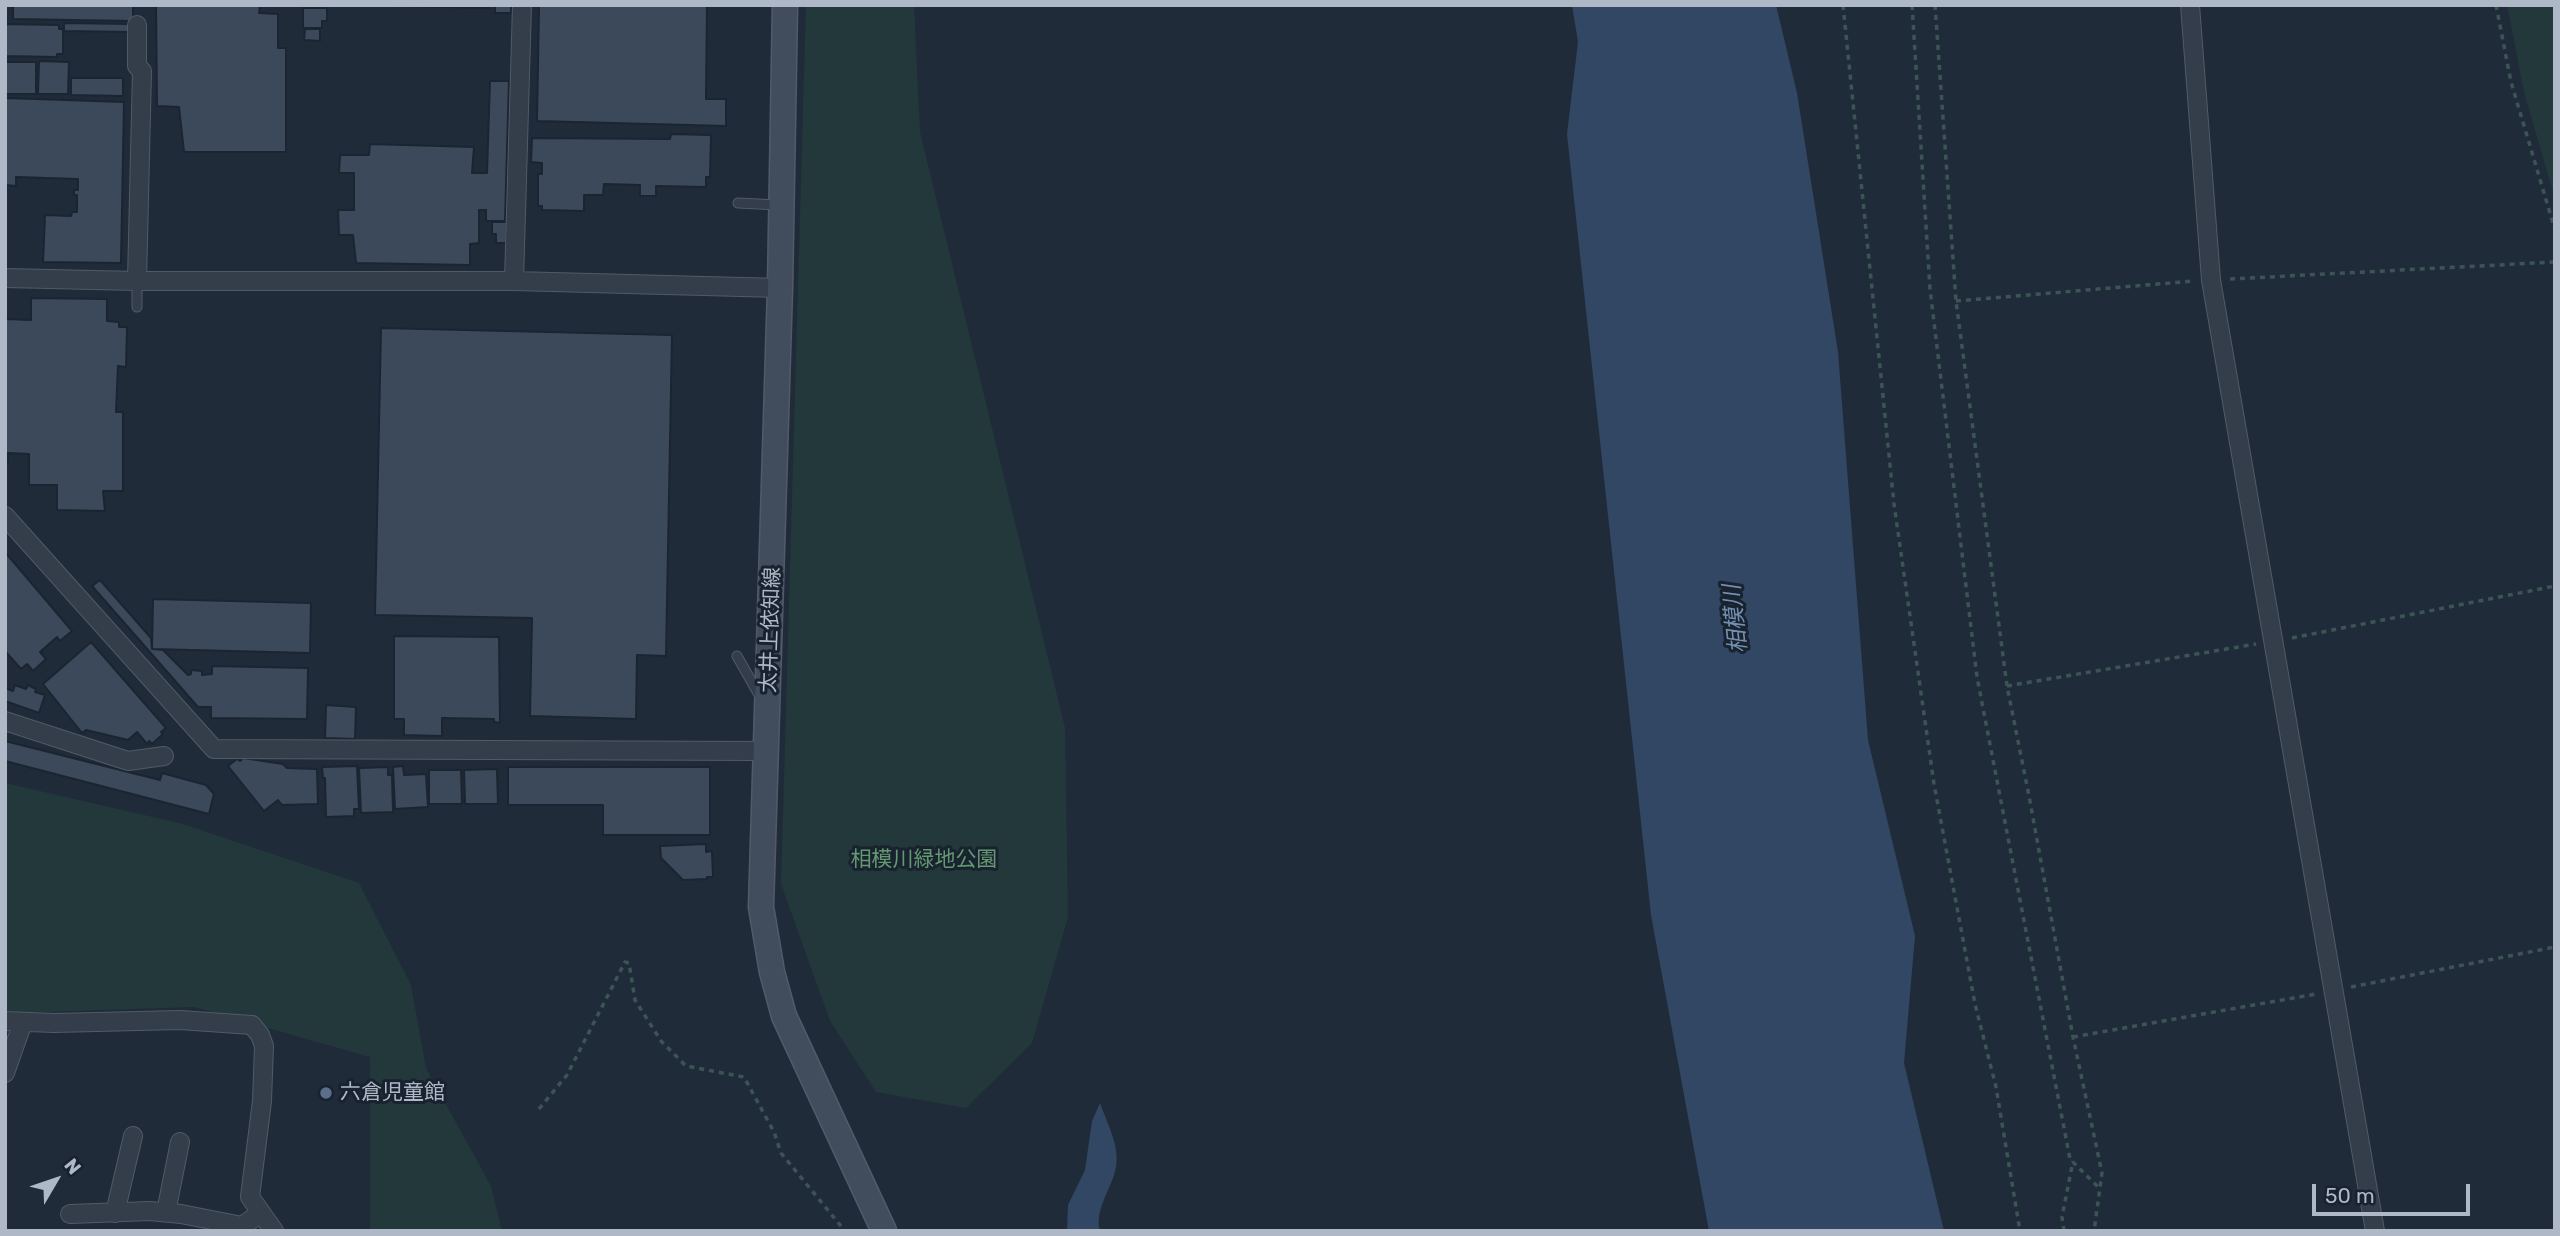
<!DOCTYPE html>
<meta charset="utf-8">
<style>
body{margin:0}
#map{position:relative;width:2560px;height:1236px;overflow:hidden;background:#202b3a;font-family:Rubik,sans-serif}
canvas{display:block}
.frame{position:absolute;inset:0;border:7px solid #aeb8c7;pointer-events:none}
.north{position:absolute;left:21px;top:1145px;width:70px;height:70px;-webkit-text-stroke:5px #19222f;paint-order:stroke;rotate:51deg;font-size:19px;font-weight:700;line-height:28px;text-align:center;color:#aeb8c7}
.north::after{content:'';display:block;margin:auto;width:24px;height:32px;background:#aeb8c7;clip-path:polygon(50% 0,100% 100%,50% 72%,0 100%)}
.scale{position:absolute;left:2312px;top:1184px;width:158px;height:32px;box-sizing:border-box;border:4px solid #aeb8c7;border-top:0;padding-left:9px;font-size:21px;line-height:24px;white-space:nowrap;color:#aeb8c7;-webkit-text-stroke:5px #19222f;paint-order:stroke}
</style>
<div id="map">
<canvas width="2560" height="1236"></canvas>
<div class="frame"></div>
<div class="north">N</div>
<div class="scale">50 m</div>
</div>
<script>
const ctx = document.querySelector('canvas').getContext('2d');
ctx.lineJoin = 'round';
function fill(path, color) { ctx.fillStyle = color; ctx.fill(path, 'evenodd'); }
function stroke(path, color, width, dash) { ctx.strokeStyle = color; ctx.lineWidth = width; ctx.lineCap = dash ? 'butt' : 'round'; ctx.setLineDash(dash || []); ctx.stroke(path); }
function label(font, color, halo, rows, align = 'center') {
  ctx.font = font + ' Rubik,"Noto Sans JP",sans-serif'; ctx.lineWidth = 6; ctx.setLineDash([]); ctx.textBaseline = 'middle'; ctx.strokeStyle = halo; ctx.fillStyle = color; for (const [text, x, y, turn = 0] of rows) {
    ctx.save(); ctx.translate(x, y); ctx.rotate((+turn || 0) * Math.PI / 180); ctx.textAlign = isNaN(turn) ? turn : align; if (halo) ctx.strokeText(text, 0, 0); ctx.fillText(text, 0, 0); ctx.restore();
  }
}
fill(new Path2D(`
 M 806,5 L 914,5 L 920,132 L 1065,728 L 1068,917 L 1032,1043 L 966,1108 L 876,1092 L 830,1021 L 781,884 Z
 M 2507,5 L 2555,5 L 2555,199 L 2524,92 Z
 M 5,783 L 183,824 L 359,883 L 411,985 L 426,1068 L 491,1186 L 502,1231 L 370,1231 L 370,1057 L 194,1007 L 18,1013 L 5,1010 Z`), '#22383b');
fill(new Path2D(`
 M 1572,5 L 1776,5 L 1797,93 L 1838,352 L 1868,740 L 1915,936 L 1904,1063 L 1944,1231 L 1709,1231 L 1651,915 L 1567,134 L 1578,42 Z
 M 1100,1103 C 1107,1123 1120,1146 1116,1167 C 1112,1189 1094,1209 1100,1231 L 1067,1231 L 1068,1205 L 1085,1170 L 1092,1121 Z`), '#324763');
const building = new Path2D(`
 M 13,5 L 133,5 L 133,21 L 13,19 Z
 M 156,5 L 260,5 L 259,13 L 278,14 L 278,48 L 286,48 L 286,152 L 184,152 L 179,107 L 157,106 Z
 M 349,5 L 489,5 L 489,8 Z
 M 495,5 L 511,5 L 511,13 L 495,13 Z
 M 539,5 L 707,5 L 706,99 L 726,99 L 726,126 L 537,121 Z
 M 303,8 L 327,8 L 327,21 L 322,21 L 322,28 L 303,28 Z
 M 64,23 L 130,24 L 130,32 L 64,31 Z
 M 5,24 L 59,25 L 59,29 L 63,29 L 63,54 L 57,54 L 57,57 L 5,56 Z
 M 305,29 L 320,29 L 320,41 L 304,40 Z
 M 39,61 L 69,62 L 68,94 L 38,94 Z
 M 5,62 L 36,62 L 36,94 L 5,94 Z
 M 71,78 L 123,78 L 123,96 L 71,95 Z
 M 490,81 L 509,81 L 505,221 L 486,221 L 486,210 L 479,210 L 479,243 L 470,244 L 470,265 L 356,263 L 353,235 L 339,235 L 338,210 L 354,210 L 354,173 L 339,173 L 340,155 L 369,155 L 370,144 L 474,147 L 472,173 L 487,173 Z
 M 5,98 L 124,102 L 121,263 L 43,262 L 45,215 L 71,216 L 72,212 L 77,212 L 77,195 L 74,195 L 74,190 L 78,190 L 78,179 L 16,177 L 16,186 L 5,185 Z
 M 671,134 L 711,135 L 710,177 L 706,177 L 706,187 L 656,186 L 656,196 L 640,196 L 640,185 L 604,184 L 603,195 L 584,195 L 584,211 L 542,210 L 542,206 L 538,206 L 538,174 L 542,174 L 542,163 L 531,162 L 532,138 L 670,139 Z
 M 492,222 L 507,222 L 506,243 L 496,243 L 496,234 L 492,234 Z
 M 31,298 L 107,299 L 107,321 L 119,322 L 119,327 L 127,327 L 126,367 L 118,366 L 116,412 L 123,412 L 123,491 L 103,491 L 105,511 L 57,510 L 57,485 L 29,485 L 29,454 L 8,453 L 8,462 L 5,462 L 6,319 L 31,320 Z
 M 381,328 L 672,335 L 666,656 L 637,655 L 636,719 L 530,716 L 532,618 L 375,615 Z
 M 5,552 L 72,631 L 60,641 L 57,637 L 40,652 L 46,659 L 33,671 L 27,664 L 21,669 L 5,651 Z
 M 100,580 L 151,638 L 152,649 L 163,650 L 188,675 L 191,674 L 191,670 L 202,671 L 202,675 L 212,674 L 212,666 L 308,668 L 307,719 L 211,718 L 211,707 L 198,707 L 92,586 Z
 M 153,599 L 311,603 L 310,653 L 152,649 Z
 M 394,636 L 499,637 L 500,723 L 494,722 L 494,719 L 442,718 L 442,736 L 404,735 L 404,719 L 394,719 Z
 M 91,642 L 166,728 L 161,732 L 163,734 L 152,744 L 149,741 L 147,744 L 137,732 L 128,740 L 86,730 L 82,733 L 43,684 Z
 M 15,685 L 26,689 L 28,685 L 36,689 L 35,692 L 45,695 L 39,713 L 5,701 L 5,688 L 13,691 Z
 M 326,705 L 356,707 L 355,739 L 325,738 Z
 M 5,741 L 160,780 L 162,773 L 206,785 L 214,794 L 209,814 L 5,761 Z
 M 243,758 L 283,764 L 287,768 L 317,769 L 318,804 L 282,805 L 278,800 L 264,811 L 228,766 L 237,759 L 240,761 Z
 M 357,766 L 359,809 L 354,809 L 354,816 L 326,817 L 325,778 L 323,778 L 322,767 Z
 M 403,766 L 404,775 L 426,774 L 428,807 L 395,809 L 393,767 Z
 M 388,767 L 388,775 L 392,775 L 393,812 L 361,813 L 359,768 Z
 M 508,767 L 710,767 L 710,835 L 603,835 L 603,805 L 508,805 Z
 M 497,769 L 498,804 L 465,804 L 464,770 Z
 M 429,770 L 461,770 L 462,804 L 429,804 Z
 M 706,844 L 706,852 L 712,851 L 713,877 L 707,877 L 707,879 L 683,880 L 661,858 L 660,846 Z`);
fill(building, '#3c495a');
stroke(building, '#1b2431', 2);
const service = new Path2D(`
 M 738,203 L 778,205
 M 137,307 L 137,281
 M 737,656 L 758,693 L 763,695`);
const minor = new Path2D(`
 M 2190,5 L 2211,280 L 2375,1231
 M 137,25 L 137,66 L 142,71 L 137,281
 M 5,278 L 137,281 L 514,281 L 780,288
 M 514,281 L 522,5
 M 5,516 L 214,749 L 767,751
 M 5,721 L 128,761 L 164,756
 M 5,1021 L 54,1023 L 180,1020 L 252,1025 L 260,1035 L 264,1046 L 262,1101 L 250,1197 L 274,1231
 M 5,1073 L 23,1022
 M 166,1212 L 180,1142
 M 115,1213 L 133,1136
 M 70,1214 L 150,1211 L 181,1214 L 242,1226 L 261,1213`);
const secondary = new Path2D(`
 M 785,5 L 780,288 L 761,907 L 772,972 L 784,1016 L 884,1231`);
stroke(service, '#515b68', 11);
stroke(minor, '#515b68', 20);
stroke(secondary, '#515b68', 27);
stroke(new Path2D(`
 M 1843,5 L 1894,504 L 1934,784 L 1975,1004 L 1996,1087 L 2020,1231
 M 1912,5 L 1930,289 L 1977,677 L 2070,1159 L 2100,1189
 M 1935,5 L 1956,301 L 2007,686 L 2029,796 L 2073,1037 L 2102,1173 L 2094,1231
 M 2496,5 L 2511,82 L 2555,230
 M 2230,279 L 2555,262
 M 1956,301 L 2194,281
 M 2292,638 L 2555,586
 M 2007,686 L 2256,644
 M 2351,987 L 2555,947
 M 2073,1037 L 2316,994
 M 539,1109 L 567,1075 L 625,962 L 629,963 L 635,1000 L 661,1041 L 686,1066 L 744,1077 L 774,1132 L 781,1153 L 845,1231
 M 2064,1231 L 2062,1217 L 2073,1161`), '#3d5455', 3.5, [5, 5]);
stroke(service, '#343d4a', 9);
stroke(minor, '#343d4a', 18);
stroke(secondary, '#414c5d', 24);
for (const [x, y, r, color] of [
 [326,1093,7,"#5c6f8a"]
]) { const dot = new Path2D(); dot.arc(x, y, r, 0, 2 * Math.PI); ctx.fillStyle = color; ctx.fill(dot); stroke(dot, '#19222f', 2.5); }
label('21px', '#aeb8c7', '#19222f', [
 ["太井上依知線",771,630,-88]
]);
label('21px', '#649870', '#19222f', [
 ["相模川緑地公園",924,860]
]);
label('21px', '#aeb8c7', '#19222f', [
 ["六倉児童館",340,1093]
], 'left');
label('italic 23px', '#748fb1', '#19222f', [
 ["相模川",1736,619,-96]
]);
</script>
